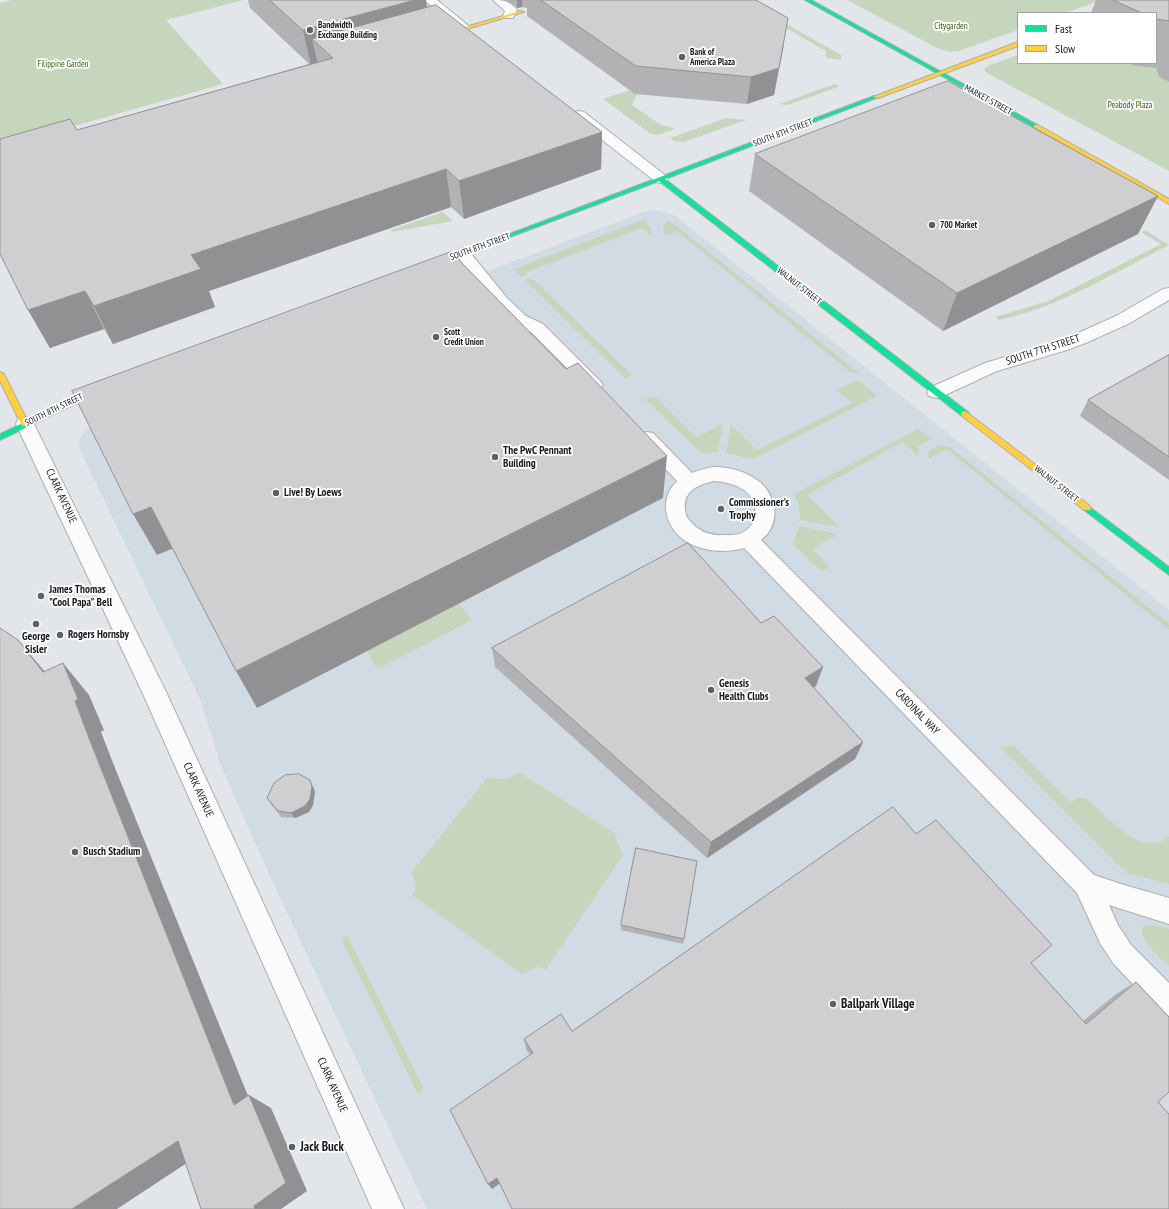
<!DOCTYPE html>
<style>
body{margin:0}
#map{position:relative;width:1169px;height:1209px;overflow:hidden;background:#e2e6ea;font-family:"PT Sans Narrow",sans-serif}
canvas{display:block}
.legend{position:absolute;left:1017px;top:12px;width:140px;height:52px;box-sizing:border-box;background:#fff;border:1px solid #a2a3a4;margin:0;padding:5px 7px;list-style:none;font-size:12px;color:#16191b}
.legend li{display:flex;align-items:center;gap:8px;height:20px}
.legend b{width:20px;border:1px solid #a2a3a4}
</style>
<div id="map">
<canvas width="1169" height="1209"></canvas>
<ul class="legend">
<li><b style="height:5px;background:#16e098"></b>Fast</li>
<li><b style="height:5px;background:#ffcf43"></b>Slow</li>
</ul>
</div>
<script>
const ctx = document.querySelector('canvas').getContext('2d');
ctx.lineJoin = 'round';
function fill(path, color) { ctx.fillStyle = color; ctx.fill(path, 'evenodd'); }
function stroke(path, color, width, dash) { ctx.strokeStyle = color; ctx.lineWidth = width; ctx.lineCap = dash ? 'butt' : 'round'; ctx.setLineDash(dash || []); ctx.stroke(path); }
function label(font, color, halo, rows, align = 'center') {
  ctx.font = font + ' "PT Sans Narrow",sans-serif'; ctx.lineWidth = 3.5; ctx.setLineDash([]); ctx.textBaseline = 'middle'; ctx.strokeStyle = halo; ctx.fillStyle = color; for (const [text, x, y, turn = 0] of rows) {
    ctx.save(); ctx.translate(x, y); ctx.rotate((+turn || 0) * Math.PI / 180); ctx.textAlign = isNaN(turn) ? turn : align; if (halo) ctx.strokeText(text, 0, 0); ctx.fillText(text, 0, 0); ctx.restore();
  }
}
fill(new Path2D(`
 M 653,210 L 666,212 L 677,217 L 1169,610 L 1169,1209 L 427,1209 L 274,885 L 221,766 L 202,704 L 196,691 L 81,452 L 79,442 L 81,436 L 85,430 L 101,419 L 643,212 Z`), '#d1dbe4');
fill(new Path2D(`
 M 12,0 L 244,0 L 166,20 L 223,84 L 0,147 L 0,3 Z
 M 847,0 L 1101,0 L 1065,13 L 1018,13 L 1018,30 L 959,51 L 950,52 L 941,50 Z
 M 783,22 L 841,55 L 841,60 L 826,58 L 826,51 L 779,24 Z
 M 1018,55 L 1018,63 L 1128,63 L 1135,66 L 1156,68 L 1159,77 L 1169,82 L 1169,171 L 985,72 L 984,69 L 988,66 Z
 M 834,84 L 839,85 L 838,87 L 788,105 L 780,104 Z
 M 630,90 L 637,94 L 632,105 L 661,125 L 671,127 L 675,129 L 658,135 L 651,134 L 603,99 Z
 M 726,118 L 746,120 L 684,142 L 675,141 L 670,138 Z
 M 443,212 L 453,221 L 392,232 L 391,230 Z
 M 645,219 L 650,227 L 651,235 L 642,228 L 527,272 L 527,274 L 522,277 L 514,269 Z
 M 668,220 L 679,228 L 860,374 L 850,372 L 677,231 L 665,236 L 663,227 Z
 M 1145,230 L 1169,245 C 1114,273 1060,307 999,320 L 995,317 L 1048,301 L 1161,244 L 1141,232 Z
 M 527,279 L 534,280 L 630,373 L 631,376 L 626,379 L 525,280 Z
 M 855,381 L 861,382 L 877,396 L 753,459 L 726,453 L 731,425 L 757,450 L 852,403 L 837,390 Z
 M 651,397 L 656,398 L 696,437 L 723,424 L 718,452 L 701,453 L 645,399 Z
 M 918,429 L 931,439 L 918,446 L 919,456 L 902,442 L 807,495 L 840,527 L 800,520 L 799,505 L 794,494 Z
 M 940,445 L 950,447 L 1169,624 L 1169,630 L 947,449 L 929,459 L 929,451 Z
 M 799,526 L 838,534 L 812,549 L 830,566 L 821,571 L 793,544 Z
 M 459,603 L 472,620 L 378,669 L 366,651 Z
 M 1013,745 L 1071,802 L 1078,798 L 1086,798 C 1107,814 1139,861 1169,836 L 1169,884 L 1127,873 L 1001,748 Z
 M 519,772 L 617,835 L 616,840 L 623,855 L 546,969 L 537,967 L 522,974 L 413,896 L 416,885 L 411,873 L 488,777 C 501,781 509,780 519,772 Z
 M 1146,925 L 1153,925 L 1169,929 L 1169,966 C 1159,956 1141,943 1142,928 Z
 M 347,935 L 424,1089 L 418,1094 L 342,941 Z`), '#c6d6bc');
const lane = new Path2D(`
 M 493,0 C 504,0 510,1 517,10 L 513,18 L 505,18 L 503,16 L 505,11 Z
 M 463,248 L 468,250 L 507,298 L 526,316 L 543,324 L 600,381 L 603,385 L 600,389 L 594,391 L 588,389 L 531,332 L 514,324 L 495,306 L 455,253 L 458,250 Z
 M 647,432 L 653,433 L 692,473 C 700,470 708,467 716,467 C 730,467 746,472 757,480 C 777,494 782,524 761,540 L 1094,875 L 1121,884 L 1169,898 L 1169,924 L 1109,905 L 1118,925 L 1131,945 L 1169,983 L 1169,1016 L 1159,1012 L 1113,963 L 1100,943 L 1077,893 L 744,548 C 727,553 706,552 689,543 C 666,531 657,500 677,481 L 641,443 L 638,438 L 641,433 ZM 715,481 C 725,482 735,484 744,490 C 760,502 760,527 739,534 C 734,535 729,535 724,535 C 710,536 700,532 691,522 C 687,518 685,514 685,509 C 683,490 700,484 715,481 Z`);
const street = new Path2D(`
 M 424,0 L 437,0 L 470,27 L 468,30 L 460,30 Z
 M 579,111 L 584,112 L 666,176 L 668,179 L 666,182 L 661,183 L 656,182 L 574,118 L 572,115 L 574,112 Z
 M 1169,288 L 1169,300 L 1128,324 L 1088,342 L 1067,350 L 997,371 L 943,396 L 936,398 L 929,396 L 927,392 L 929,388 L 985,363 L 1055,342 L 1076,334 L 1116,316 L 1163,289 Z
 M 25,417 L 32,419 L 34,424 L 167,694 L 404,1209 L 372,1209 L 143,694 L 16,424 L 18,419 Z`);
const fast = new Path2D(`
 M 805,0 L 811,0 L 1039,126 L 1034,127 Z
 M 874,96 L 879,97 L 665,179 L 968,412 L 969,414 L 968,416 L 962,416 L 659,181 L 430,267 L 428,268 L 425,266 Z
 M 103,384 L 106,385 L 106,389 L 0,440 L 0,434 Z
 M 1087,505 L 1169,567 L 1169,575 L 1084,510 L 1083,508 L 1084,506 Z`);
const slow = new Path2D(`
 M 520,11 L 524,12 L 440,37 L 435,36 Z
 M 1018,42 L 1018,46 L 878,98 L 873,97 Z
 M 1034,125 L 1038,125 L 1169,199 L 1169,204 L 1034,127 Z
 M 0,372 L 4,374 L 29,424 L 28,426 L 22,426 L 21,424 L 0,381 Z
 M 965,411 L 1090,506 L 1091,508 L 1090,510 L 1084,510 L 962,416 L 961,414 L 962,412 Z`);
stroke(lane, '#acafb2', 2);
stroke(street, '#acafb2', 2);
stroke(fast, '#acafb2', 2);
stroke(slow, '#acafb2', 2);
fill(lane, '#fbfbfc');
fill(street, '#fbfbfc');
fill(fast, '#16e098');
fill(slow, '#ffcf43');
fill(new Path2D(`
 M 248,0 L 426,0 L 427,8 L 602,132 L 601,169 L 464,219 L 451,207 L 209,291 L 215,307 L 113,344 L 104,329 L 50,348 L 28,310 L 77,130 L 309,64 L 250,8 Z
 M 506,0 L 756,0 L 784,45 L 774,95 L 747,104 L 635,94 L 527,16 L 527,8 L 522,7 L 517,8 Z
 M 1096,0 L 1169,0 L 1169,82 L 1159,77 L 1156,68 L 1135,66 L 1128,63 L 1156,63 L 1156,13 L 1091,13 Z
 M 755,154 L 1158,196 L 1138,234 L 943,331 L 749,191 Z
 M 1169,355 L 1169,480 L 1080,416 L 1088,400 Z
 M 492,648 L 816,686 L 813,688 L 863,742 L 855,759 L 707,858 L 495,667 Z
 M 313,786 L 315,792 L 313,805 L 309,812 L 295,818 L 281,817 L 271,804 L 267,798 Z
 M 621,925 L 684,939 L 683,944 L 621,930 Z
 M 1031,963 L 1083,1021 L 1116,994 L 1136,982 L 1169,1017 L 499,1184 L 492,1189 L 530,1055 L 526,1049 L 524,1039 Z`), '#b2b2b5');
fill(new Path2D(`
 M 415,0 L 426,0 L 430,32 L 312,39 L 318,64 L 311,66 L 303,30 Z
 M 517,0 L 522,0 L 522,7 L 517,8 Z
 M 788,18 L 774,95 L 747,104 L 751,77 Z
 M 602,132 L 601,169 L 464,219 L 459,181 Z
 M 446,169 L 451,207 L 209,291 L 215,307 L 113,344 L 94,306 L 191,255 Z
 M 1158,196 L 1138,234 L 943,331 L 957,293 Z
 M 85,291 L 104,329 L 50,348 L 28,310 Z
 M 667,456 L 663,498 L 257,708 L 236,671 Z
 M 151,507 L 174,548 L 157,555 L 133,514 Z
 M 18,640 L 46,673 L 43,672 Z
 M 63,663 L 89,695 L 104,730 L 101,732 L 115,768 L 257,1118 L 234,1105 L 89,738 L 75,701 Z
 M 823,667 L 816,686 L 798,697 L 805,678 Z
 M 863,742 L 855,759 L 707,858 L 711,842 Z
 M 310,780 L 315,792 L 313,805 L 309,812 L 295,818 L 291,813 Z
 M 249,1095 L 271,1108 L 307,1191 L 281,1209 L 255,1209 L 254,1206 Z
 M 178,1141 L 205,1151 L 117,1209 L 72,1209 Z
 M 497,1178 L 500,1183 L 492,1189 L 488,1184 Z`), '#919193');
const building = new Path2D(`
 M 270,0 L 415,0 L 303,30 Z
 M 541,0 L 756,0 L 788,18 L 779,68 L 751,77 L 636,66 Z
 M 1113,0 L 1169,0 L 1169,21 L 1156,19 L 1156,13 L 1142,13 Z
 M 436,5 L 602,132 L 459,181 L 446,169 L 191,255 L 201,269 L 94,306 L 85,291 L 28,310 L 0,254 L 0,139 L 70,119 L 77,130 L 333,58 L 312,39 Z
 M 948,81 L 1158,196 L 957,293 L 755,154 Z
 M 451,252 L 566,369 L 578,363 L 667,456 L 236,671 L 151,507 L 133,514 L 72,391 Z
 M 1169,355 L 1169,457 L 1088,400 Z
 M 688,543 L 761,623 L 774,616 L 823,667 L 805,678 L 863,742 L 711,842 L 492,648 Z
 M 0,628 L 18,640 L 43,672 L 63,663 L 78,699 L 75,701 L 89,738 L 234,1105 L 249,1095 L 286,1183 L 254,1206 L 255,1209 L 201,1209 L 178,1141 L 72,1209 L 0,1209 Z
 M 299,774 L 310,780 L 312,787 L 310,799 L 305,806 L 291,813 L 278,811 L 267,798 L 274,783 L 285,775 Z
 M 893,807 L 916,834 L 936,820 L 1052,945 L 1031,963 L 1086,1024 L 1136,982 L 1169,1017 L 1169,1092 L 1158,1102 L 1169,1114 L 1169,1209 L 512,1209 L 497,1178 L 488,1184 L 450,1110 L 533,1053 L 524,1039 L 561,1014 L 572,1031 Z
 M 636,848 L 697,861 L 684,939 L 621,925 Z`);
fill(building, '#cfcfd2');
stroke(building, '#919193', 1);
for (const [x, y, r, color] of [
 [310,30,4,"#5d6163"],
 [682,57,4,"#5d6163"],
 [932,225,4,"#5d6163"],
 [436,337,4,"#5d6163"],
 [495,457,4,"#5d6163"],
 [276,493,4,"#5d6163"],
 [721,509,4,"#5d6163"],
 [41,596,4,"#5d6163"],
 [36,624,4,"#5d6163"],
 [60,635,4,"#5d6163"],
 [711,690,4,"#5d6163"],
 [75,852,4,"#5d6163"],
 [833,1004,4,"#5d6163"],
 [292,1147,4,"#5d6163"]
]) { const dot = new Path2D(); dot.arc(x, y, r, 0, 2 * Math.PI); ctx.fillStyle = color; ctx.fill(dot); stroke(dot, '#fff', 1.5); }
label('bold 9px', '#16191b', '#fff', [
 ["Bandwidth",318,25],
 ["Exchange Building",318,35],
 ["Bank of",690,52],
 ["America Plaza",690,62],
 ["700 Market",940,225],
 ["Scott",444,332],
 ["Credit Union",444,342]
], 'left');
label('9px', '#3b5901', '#fff', [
 ["Citygarden",951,26],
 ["Filippine Garden",63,64],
 ["Peabody Plaza",1130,105]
]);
label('9px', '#16191b', '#fff', [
 ["MARKET STREET",988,100,29],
 ["SOUTH 8TH STREET",783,133,-21],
 ["SOUTH 8TH STREET",480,247,-20],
 ["WALNUT STREET",799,286,38],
 ["SOUTH 8TH STREET",54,410,-26],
 ["WALNUT STREET",1056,484,38]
]);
label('11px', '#16191b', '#fff', [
 ["SOUTH 7TH STREET",1043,350,-18],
 ["CLARK AVENUE",61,496,65],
 ["CARDINAL WAY",917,712,46],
 ["CLARK AVENUE",198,790,66],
 ["CLARK AVENUE",332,1085,66]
]);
label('bold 11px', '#16191b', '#fff', [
 ["The PwC Pennant",503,451],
 ["Building",503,464],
 ["Live! By Loews",284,493],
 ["Commissioner's",729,503],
 ["Trophy",729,516],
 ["James Thomas",49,590],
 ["\"Cool Papa\" Bell",49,603],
 ["Rogers Hornsby",68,635],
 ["George",36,637,"center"],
 ["Sisler",36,650,"center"],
 ["Genesis",719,684],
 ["Health Clubs",719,697],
 ["Busch Stadium",83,852]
], 'left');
label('bold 13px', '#16191b', '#fff', [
 ["Ballpark Village",841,1004],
 ["Jack Buck",300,1147]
], 'left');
</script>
